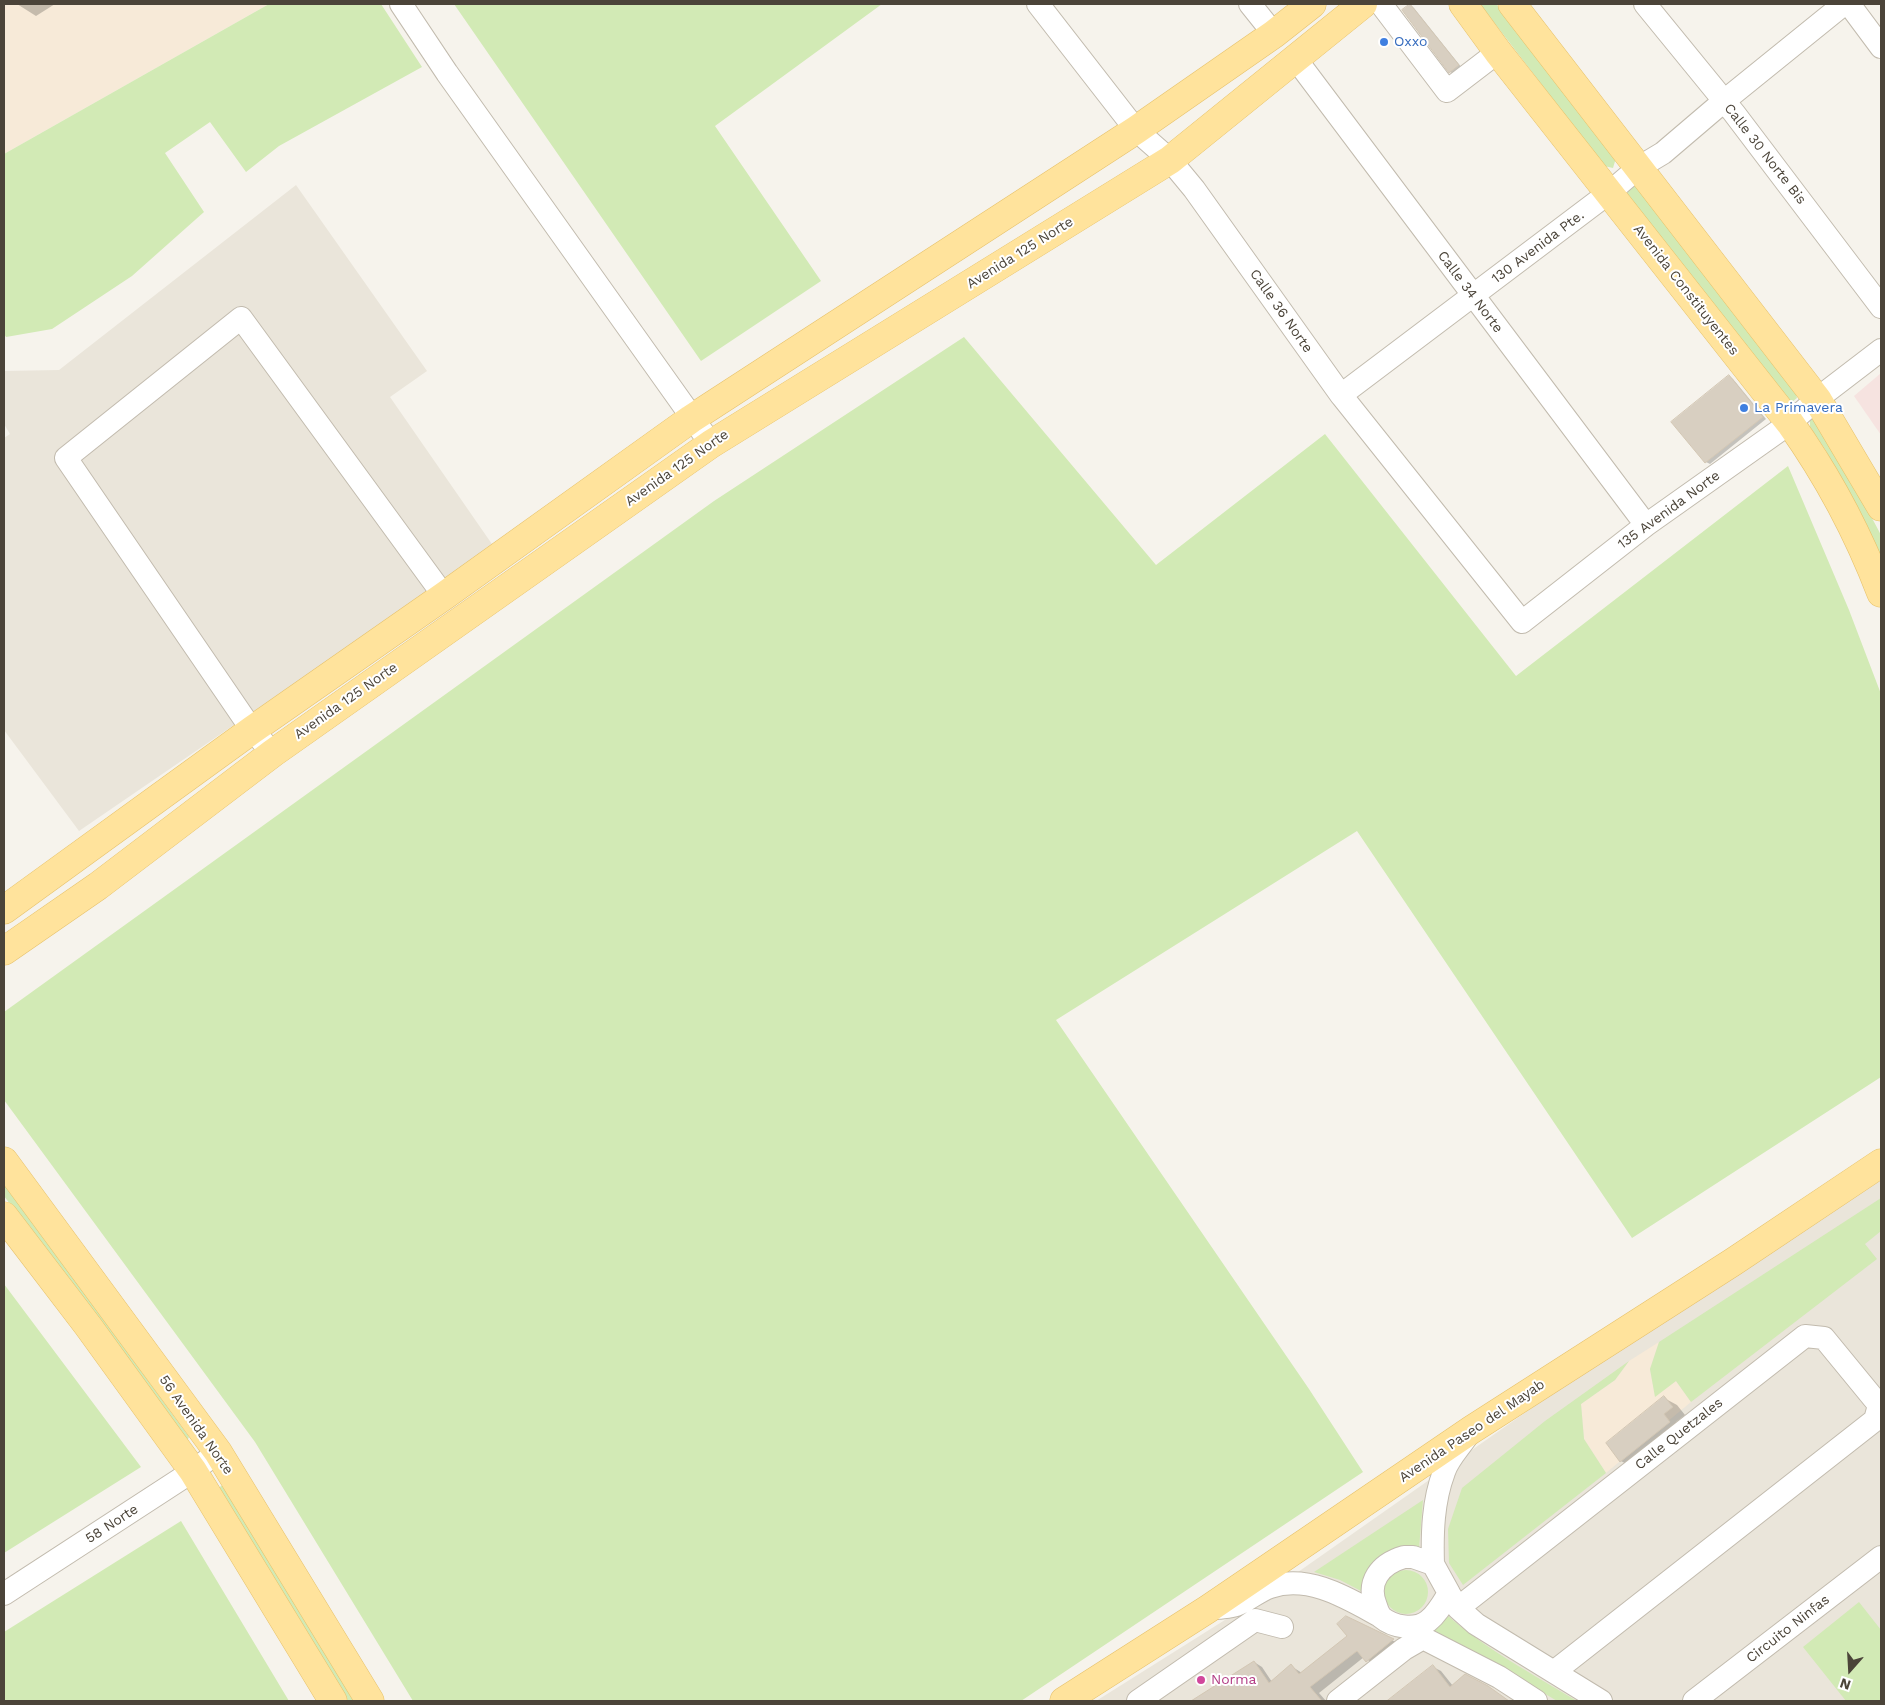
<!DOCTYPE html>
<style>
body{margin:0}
#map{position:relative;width:1885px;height:1705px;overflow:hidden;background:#f6f3ec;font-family:"Work Sans",sans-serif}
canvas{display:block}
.frame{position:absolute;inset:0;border:5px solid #4b4439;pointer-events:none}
.north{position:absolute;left:1825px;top:1645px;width:50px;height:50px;-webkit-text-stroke:4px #fff;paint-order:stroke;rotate:199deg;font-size:14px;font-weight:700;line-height:20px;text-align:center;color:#4b4439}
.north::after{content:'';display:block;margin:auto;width:18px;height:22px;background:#4b4439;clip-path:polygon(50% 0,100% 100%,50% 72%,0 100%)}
</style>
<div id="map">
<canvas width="1885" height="1705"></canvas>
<div class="frame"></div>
<div class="north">N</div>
</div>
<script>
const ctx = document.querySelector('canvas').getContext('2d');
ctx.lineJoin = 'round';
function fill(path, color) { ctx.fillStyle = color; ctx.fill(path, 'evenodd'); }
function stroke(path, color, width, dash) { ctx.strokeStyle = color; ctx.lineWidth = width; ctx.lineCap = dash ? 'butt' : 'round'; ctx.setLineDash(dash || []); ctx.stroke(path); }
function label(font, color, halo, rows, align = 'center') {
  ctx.font = font + ' "Work Sans",sans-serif'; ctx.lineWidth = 4; ctx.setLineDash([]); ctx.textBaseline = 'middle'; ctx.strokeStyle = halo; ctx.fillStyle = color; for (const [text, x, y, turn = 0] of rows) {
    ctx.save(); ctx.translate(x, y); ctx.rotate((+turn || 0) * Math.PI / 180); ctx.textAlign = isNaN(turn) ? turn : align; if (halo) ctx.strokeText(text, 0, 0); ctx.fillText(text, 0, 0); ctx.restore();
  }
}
fill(new Path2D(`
 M 296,185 L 427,371 L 390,397 L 494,547 L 79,831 L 4,730 L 4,438 L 10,434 L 4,424 L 4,371 L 59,370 Z
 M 1881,1177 L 1881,1701 L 1096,1701 L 1271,1591 L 1677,1306 Z`), '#eae5da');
fill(new Path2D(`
 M 4,4 L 269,4 L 4,154 Z
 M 1659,1342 L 1650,1369 L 1655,1396 L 1676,1381 L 1691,1402 L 1606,1473 L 1584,1439 L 1581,1404 L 1615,1380 L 1629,1361 Z`), '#f7ead8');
fill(new Path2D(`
 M 1881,373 L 1881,435 L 1854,396 Z`), '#f6e3e0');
fill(new Path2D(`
 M 269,4 L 381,4 L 422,67 L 279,146 L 246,172 L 210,122 L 165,153 L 204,212 L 132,276 L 52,329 L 6,337 L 4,334 L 4,154 Z
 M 454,4 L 882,4 L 715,126 L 821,281 L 701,361 Z
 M 1480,4 L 1496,4 L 1616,158 L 1613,168 L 1604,166 Z
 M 1637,186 L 1795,389 L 1797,398 L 1792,402 L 1784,399 L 1627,195 L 1629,187 Z
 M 964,337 L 1156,565 L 1325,434 L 1516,676 L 1788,466 L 1849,610 L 1881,694 L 1881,1077 L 1632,1238 L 1357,831 L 1056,1020 L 1309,1389 L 1363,1472 L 1021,1701 L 413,1701 L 255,1442 L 4,1100 L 4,1012 L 714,501 Z
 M 1815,419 L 1833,445 L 1881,535 L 1881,557 L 1825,449 L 1810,427 L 1810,420 Z
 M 4,1183 L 189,1437 L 187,1441 L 4,1196 Z
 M 1881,1198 L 1881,1231 L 1865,1244 L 1877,1259 L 1691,1402 L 1676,1381 L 1655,1397 L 1650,1369 L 1659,1342 Z
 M 4,1284 L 141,1467 L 4,1553 Z
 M 1629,1361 L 1615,1380 L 1581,1404 L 1584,1439 L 1606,1473 L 1463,1585 L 1449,1563 L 1448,1529 L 1462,1488 L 1545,1421 Z
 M 223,1485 L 357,1701 L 348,1701 L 218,1488 Z
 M 1423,1500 L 1419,1549 L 1367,1575 L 1361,1591 L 1340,1580 L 1314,1572 Z
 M 181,1521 L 289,1701 L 4,1701 L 4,1632 Z
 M1384 1592a22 22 0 1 1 44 0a22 22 0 1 1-44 0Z
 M 1859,1602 L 1881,1630 L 1881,1701 L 1846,1701 L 1803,1647 Z
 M 1446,1614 C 1485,1649 1533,1674 1577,1701 L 1557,1701 L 1491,1661 L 1432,1630 Z`), '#d2eab5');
fill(new Path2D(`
 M 17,4 L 55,4 L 36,16 Z
 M 1410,5 L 1414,8 L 1462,68 L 1454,74 L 1450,72 Z
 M 1729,376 L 1733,379 L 1766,419 L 1710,464 L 1706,462 Z
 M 1664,1398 L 1677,1405 L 1685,1415 L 1676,1422 L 1682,1430 L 1634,1468 L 1621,1461 Z
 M 1346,1618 L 1402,1645 L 1376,1666 L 1364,1657 L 1319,1693 L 1326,1701 L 1266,1701 L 1276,1693 L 1269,1683 L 1241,1701 L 1194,1701 L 1254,1662 L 1262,1667 L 1272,1682 L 1291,1666 L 1302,1673 L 1348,1637 Z
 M 1433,1667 L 1441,1671 L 1453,1686 L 1508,1701 L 1389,1701 Z`), '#0003');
const building = new Path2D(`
 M 1410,4 L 1459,65 L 1449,73 L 1402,10 Z
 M 1729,375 L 1763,417 L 1705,463 L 1671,422 Z
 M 1664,1396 L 1673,1407 L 1664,1414 L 1670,1422 L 1620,1462 L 1606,1443 Z
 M 1346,1616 L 1394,1639 L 1366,1662 L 1357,1651 L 1310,1687 L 1322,1701 L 1191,1701 L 1254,1661 L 1269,1683 L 1291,1664 L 1299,1674 L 1347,1636 L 1337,1624 Z
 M 1433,1665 L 1450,1687 L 1465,1674 L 1488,1686 L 1509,1701 L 1387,1701 Z`);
fill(building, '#d8cfc1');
stroke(building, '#d3c7b4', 1);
const minor = new Path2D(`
 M 401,4 L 447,73 L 711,444
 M 1038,4 L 1136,130 L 1170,160 L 1194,189 L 1341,395 L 1522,622 L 1646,525 L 1790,423 L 1817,399 L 1881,350
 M 1250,4 L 1274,34
 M 1381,4 L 1447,91 L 1498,52
 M 1645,4 L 1734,113 L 1881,307
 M 1849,4 L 1881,47
 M 1295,58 L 1646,525
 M 1341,395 L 1610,192 L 1638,168 L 1663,153 L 1724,101 L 1844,4
 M 273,753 L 252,730 L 66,458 L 241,318 L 444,596
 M 1404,1557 L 1413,1557 L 1433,1564 L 1449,1593 C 1443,1603 1437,1614 1428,1621 C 1415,1631 1393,1627 1381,1617 C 1379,1614 1377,1610 1376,1606 C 1366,1582 1380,1564 1404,1557 Z
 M 1433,1564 C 1432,1533 1433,1501 1444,1472 C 1448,1459 1460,1447 1467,1436
 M 4,1594 L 193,1471 L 218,1452
 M 1450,1595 L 1458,1608 L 1476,1624 L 1601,1701
 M 1217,1608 C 1223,1607 1230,1607 1236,1605 C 1248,1601 1258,1591 1270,1587 C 1309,1574 1347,1598 1380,1616
 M 1458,1608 L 1805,1336 L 1824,1338 L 1879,1405 L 1875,1420 L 1555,1671
 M 1410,1627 L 1423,1638 L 1499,1677 L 1536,1701
 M 1138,1701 L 1255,1620 L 1282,1627
 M 1338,1701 L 1404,1649 L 1423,1638
 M 1694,1701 L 1881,1557`);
const major = new Path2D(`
 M 1463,4 L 1498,52 L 1790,423 C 1827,475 1858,533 1881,593
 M 1512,4 L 1817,399 L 1881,507
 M 4,910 L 252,730 L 444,596 L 691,419 L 1136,130 L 1274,34 L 1312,4
 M 4,951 L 98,886 L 273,753 L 711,444 L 1170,160 L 1363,4
 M 4,1161 L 218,1452 L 370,1701
 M 4,1216 L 88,1326 L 193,1471 L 333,1701
 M 1064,1701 L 1208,1609 L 1471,1430 L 1733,1262 L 1881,1163`);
stroke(minor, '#c2bbae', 24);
stroke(major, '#e6c16a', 29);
stroke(minor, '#fff', 22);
stroke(major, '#ffe39c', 28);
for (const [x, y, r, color] of [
 [1384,42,5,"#3f7fe0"],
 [1744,408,5,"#3f7fe0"],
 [1201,1680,5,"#d1479c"]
]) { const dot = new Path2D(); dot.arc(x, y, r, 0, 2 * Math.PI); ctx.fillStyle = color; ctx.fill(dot); stroke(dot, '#fff', 2); }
label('14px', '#366cbe', '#fff', [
 ["Oxxo",1394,42],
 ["La Primavera",1754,408]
], 'left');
label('14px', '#4b4439', '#fff', [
 ["Calle 30 Norte Bis",1765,154,52],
 ["130 Avenida Pte.",1538,247,-37],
 ["Avenida 125 Norte",1020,253,-32],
 ["Avenida Constituyentes",1686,290,52],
 ["Calle 34 Norte",1470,292,53],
 ["Calle 36 Norte",1281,311,55],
 ["Avenida 125 Norte",677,468,-35],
 ["135 Avenida Norte",1669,510,-36],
 ["Avenida 125 Norte",346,701,-35],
 ["56 Avenida Norte",196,1425,55],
 ["Avenida Paseo del Mayab",1472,1431,-34],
 ["Calle Quetzales",1679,1434,-38],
 ["58 Norte",112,1524,-33],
 ["Circuito Ninfas",1788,1629,-38]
]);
label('14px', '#b23c85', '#fff', [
 ["Norma",1211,1680]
], 'left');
</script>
